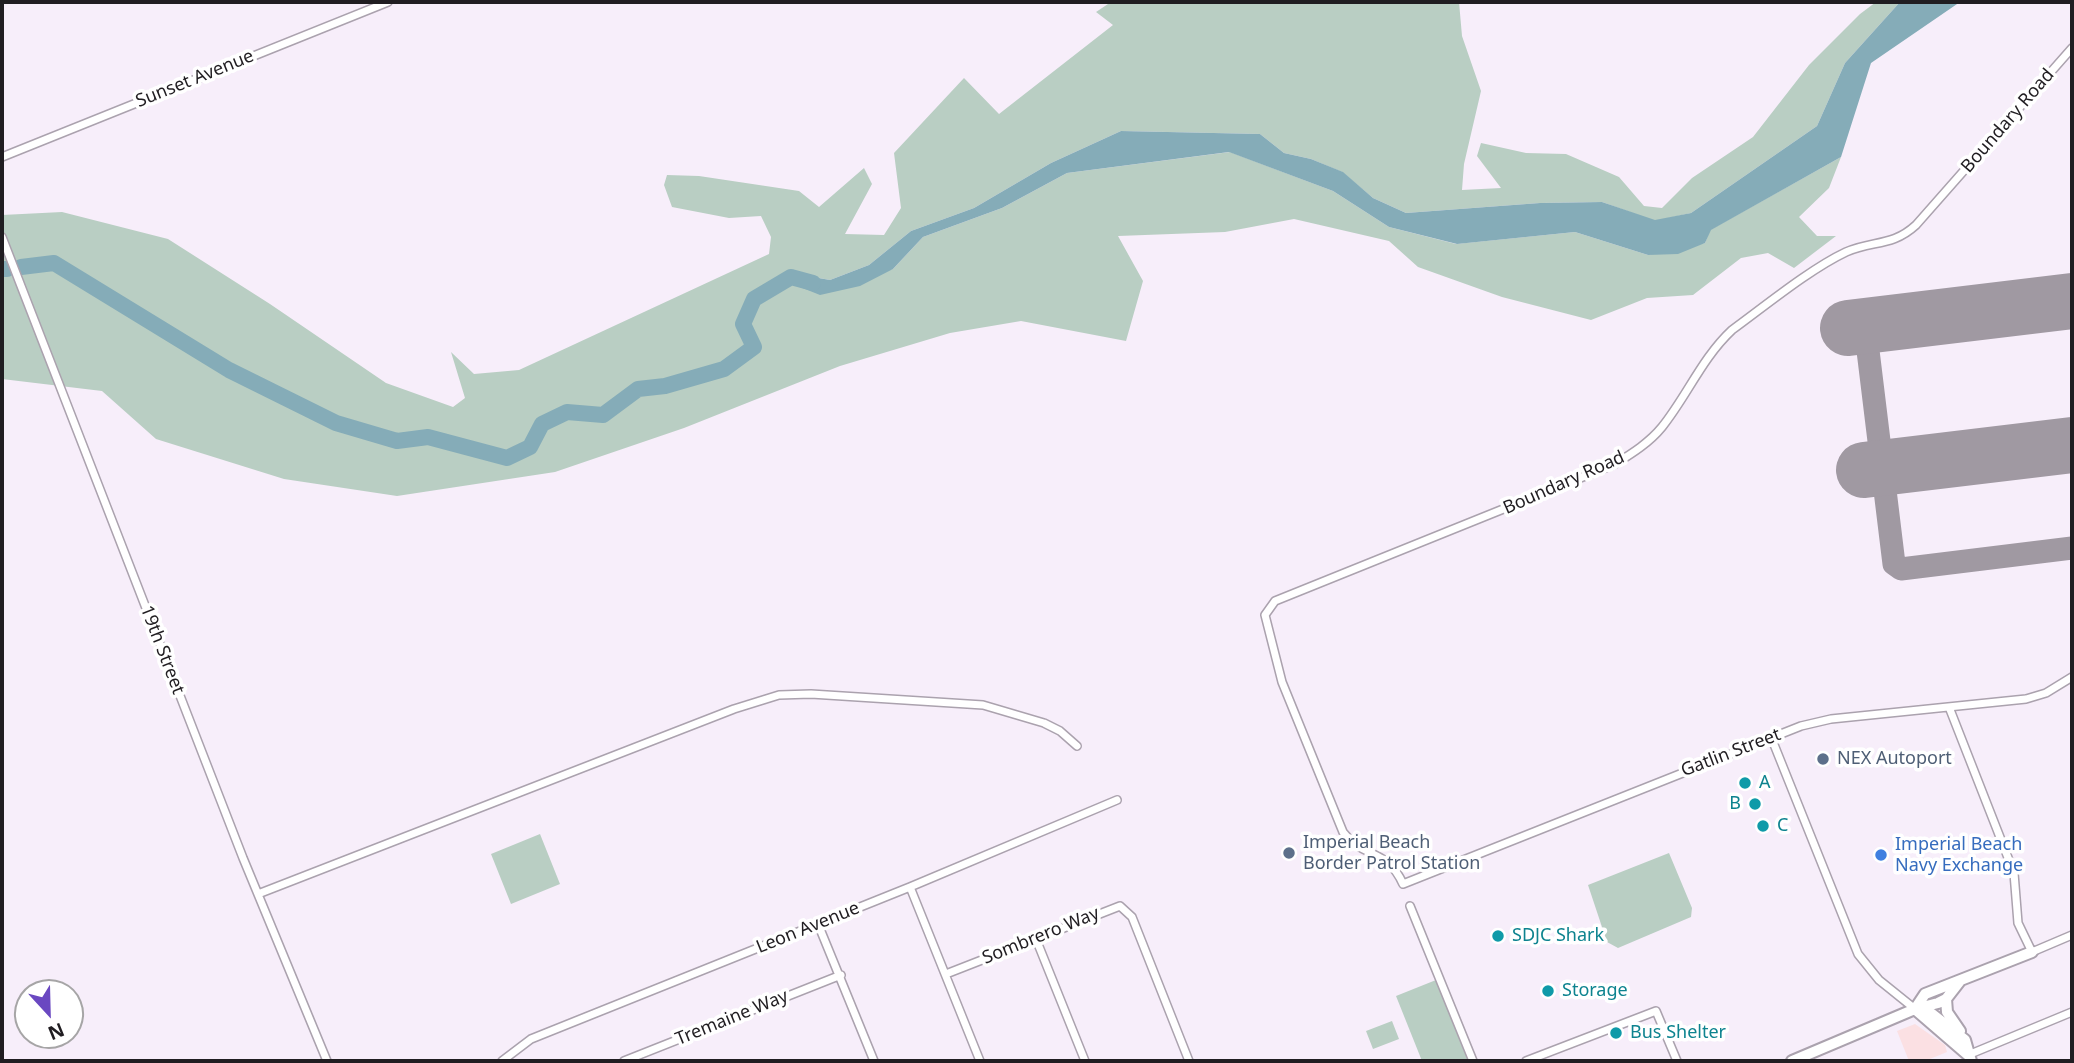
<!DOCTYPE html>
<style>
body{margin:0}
#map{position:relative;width:2074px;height:1063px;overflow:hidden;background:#f7eefa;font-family:"Noto Sans",sans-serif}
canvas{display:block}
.frame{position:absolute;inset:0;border:4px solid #201d21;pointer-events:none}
.north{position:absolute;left:14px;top:979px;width:70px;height:70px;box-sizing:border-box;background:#fff;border:2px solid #a6a5a6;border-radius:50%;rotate:158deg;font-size:19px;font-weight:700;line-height:28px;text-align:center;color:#201d21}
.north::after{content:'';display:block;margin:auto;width:24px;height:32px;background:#6a48c1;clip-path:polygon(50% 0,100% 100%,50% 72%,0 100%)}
</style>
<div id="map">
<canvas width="2074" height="1063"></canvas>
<div class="frame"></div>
<div class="north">N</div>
</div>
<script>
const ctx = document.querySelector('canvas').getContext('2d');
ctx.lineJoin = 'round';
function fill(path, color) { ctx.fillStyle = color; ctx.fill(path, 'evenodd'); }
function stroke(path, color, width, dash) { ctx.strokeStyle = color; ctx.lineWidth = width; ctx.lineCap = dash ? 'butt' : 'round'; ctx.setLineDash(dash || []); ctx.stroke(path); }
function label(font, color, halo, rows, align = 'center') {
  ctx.font = font + ' "Noto Sans",sans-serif'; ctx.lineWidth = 7; ctx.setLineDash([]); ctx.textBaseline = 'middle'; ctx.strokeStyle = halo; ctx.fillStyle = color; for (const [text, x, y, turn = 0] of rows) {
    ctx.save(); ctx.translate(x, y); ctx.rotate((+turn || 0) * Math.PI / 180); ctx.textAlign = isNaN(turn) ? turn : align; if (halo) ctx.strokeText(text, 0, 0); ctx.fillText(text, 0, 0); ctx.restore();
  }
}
fill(new Path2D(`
 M 1915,1024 L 1945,1045 L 1947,1052 L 1925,1061 L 1909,1061 L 1897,1031 Z`), '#fbe0e3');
fill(new Path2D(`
 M 1111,2 L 1459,2 L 1462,36 L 1481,91 L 1464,164 L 1462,190 L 1501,188 L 1477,156 L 1481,143 L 1526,153 L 1566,154 L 1619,177 L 1644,206 L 1662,208 L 1692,178 L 1753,137 L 1809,65 L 1860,14 L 1876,2 L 1900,2 L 1845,63 L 1817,126 L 1691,213 L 1655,221 L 1602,202 L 1540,203 L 1406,213 L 1373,198 L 1342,172 L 1311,159 L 1284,153 L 1260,134 L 1121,131 L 1051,163 L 974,208 L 911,231 L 869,265 L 830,280 L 791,273 L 800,287 L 893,269 L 923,237 L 1002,208 L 1067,173 L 1230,152 L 1333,191 L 1389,227 L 1456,244 L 1575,232 L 1648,255 L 1705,243 L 1710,230 L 1841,157 L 1829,188 L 1799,217 L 1817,236 L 1836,236 L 1794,268 L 1768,253 L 1741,258 L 1693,295 L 1647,298 L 1591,320 L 1502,297 L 1418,267 L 1389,241 L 1294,219 L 1225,232 L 1118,236 L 1143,281 L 1126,341 L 1021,321 L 950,333 L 840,366 L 684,428 L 555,472 L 397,496 L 284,479 L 156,439 L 102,391 L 2,379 L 2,215 L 62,212 L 168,239 L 270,304 L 386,383 L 453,407 L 465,398 L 451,352 L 474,374 L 519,370 L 769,254 L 771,237 L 761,216 L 729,218 L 672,207 L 664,185 L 667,175 L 699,176 L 799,191 L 819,207 L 864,168 L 872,184 L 845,234 L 884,235 L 901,208 L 894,153 L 964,78 L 999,114 L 1113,25 L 1096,12 Z
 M 540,834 L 560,884 L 511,904 L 491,854 Z
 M 1669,853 L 1692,908 L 1691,917 L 1618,948 L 1607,942 L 1588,885 Z
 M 1436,980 L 1468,1061 L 1422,1061 L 1396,996 Z
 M 1392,1021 L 1399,1039 L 1373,1049 L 1366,1031 Z`), '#b9cec3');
fill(new Path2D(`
 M 1900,2 L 1960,2 L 1871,63 L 1841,157 L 1711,230 L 1705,243 L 1678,254 L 1648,255 L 1575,232 L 1457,244 L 1389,227 L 1333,191 L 1229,152 L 1067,173 L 1002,208 L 923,237 L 893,269 L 860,286 L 820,295 L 800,287 L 790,273 L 830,280 L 869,265 L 911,231 L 974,208 L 1051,163 L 1121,131 L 1260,134 L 1284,153 L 1311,159 L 1343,172 L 1373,198 L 1406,213 L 1540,203 L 1602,202 L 1655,220 L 1691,213 L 1817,126 L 1845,63 Z`), '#85acb8');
stroke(new Path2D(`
 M 21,267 L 54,263 L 229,370 L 336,423 L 397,441 L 428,437 L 507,458 L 530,447 L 542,424 L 567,412 L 603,415 L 638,389 L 665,386 L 724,369 L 754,347 L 743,324 L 754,299 L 791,277 L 813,283
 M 2,269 L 7,269`), '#85acb8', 16);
stroke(new Path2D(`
 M 1865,326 L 1894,564 L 1901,569 L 2072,548`), '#a099a2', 23);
stroke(new Path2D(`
 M 1848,328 L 2072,301
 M 1864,470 L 2072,445`), '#a099a2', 56);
const street = new Path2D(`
 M 2072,48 L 1916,225 C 1892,247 1873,240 1846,252 C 1810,269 1765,306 1732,330 C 1702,358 1687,396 1662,427 C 1649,443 1631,454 1615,464 L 1275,601 L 1265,615 L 1282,682 L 1343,832 C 1363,859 1387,848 1403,884 L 1801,726 L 1831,719 L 2026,699 L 2046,693 L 2072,677
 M 2,157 L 388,2
 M 2,237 L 243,858 L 327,1061
 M 1949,707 L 2014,873 L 2018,923 L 2032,952 L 2072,935
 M 1771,737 L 1858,954 L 1879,980 L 1915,1009
 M 910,887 L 980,1061
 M 258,894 L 734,709 L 779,695 L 811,694 L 983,705 L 1044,723 L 1060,731 L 1077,746
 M 1410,906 L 1473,1061
 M 818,924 L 874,1061
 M 1036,939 L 1085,1061
 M 946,974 L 1120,906 L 1132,917 L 1189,1061
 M 1968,1055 L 2072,1012
 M 502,1061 L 531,1039 L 910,887 L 1117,800
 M 624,1061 L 841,975
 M 1526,1061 L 1656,1011 L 1677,1061`);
const secondary = new Path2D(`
 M 1946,999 L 1947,1012 L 1960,1031
 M 1915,1009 L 1925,994 L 2032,952
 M 1918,1009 L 1932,1014 L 1965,1040 L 1971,1061
 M 1917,1011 L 1968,1055
 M 1792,1061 L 1915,1009 L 1938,1003 L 1946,999 L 1960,981`);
stroke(street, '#aba2ae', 10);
stroke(secondary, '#aba2ae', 14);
stroke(street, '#fff', 7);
stroke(secondary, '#fff', 10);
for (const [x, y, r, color] of [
 [1823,759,7,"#5c6f8a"],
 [1745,783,7,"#0f9aa8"],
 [1755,804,7,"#0f9aa8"],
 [1763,826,7,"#0f9aa8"],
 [1289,853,7,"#5c6f8a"],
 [1881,855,7,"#3f7fe0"],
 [1498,936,7,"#0f9aa8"],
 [1548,991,7,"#0f9aa8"],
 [1616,1033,7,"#0f9aa8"]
]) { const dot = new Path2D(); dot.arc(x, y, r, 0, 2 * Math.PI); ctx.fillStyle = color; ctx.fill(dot); stroke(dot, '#fff', 2.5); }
label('18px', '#201d21', '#fff', [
 ["Sunset Avenue",195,79,-22],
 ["Boundary Road",2008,121,-49],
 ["Boundary Road",1564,483,-24],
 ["19th Street",162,650,69],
 ["Gatlin Street",1731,753,-21],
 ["Leon Avenue",808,928,-22],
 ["Sombrero Way",1041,936,-22],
 ["Tremaine Way",732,1018,-22]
]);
label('18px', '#4e5e75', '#fff', [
 ["NEX Autoport",1837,759],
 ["Imperial Beach",1303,843],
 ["Border Patrol Station",1303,864]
], 'left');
label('18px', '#0d838f', '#fff', [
 ["A",1759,783],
 ["B",1741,804,"right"],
 ["C",1777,826],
 ["SDJC Shark",1512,936],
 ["Storage",1562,991],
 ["Bus Shelter",1630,1033]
], 'left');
label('18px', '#366cbe', '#fff', [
 ["Imperial Beach",1895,845],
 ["Navy Exchange",1895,866]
], 'left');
</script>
